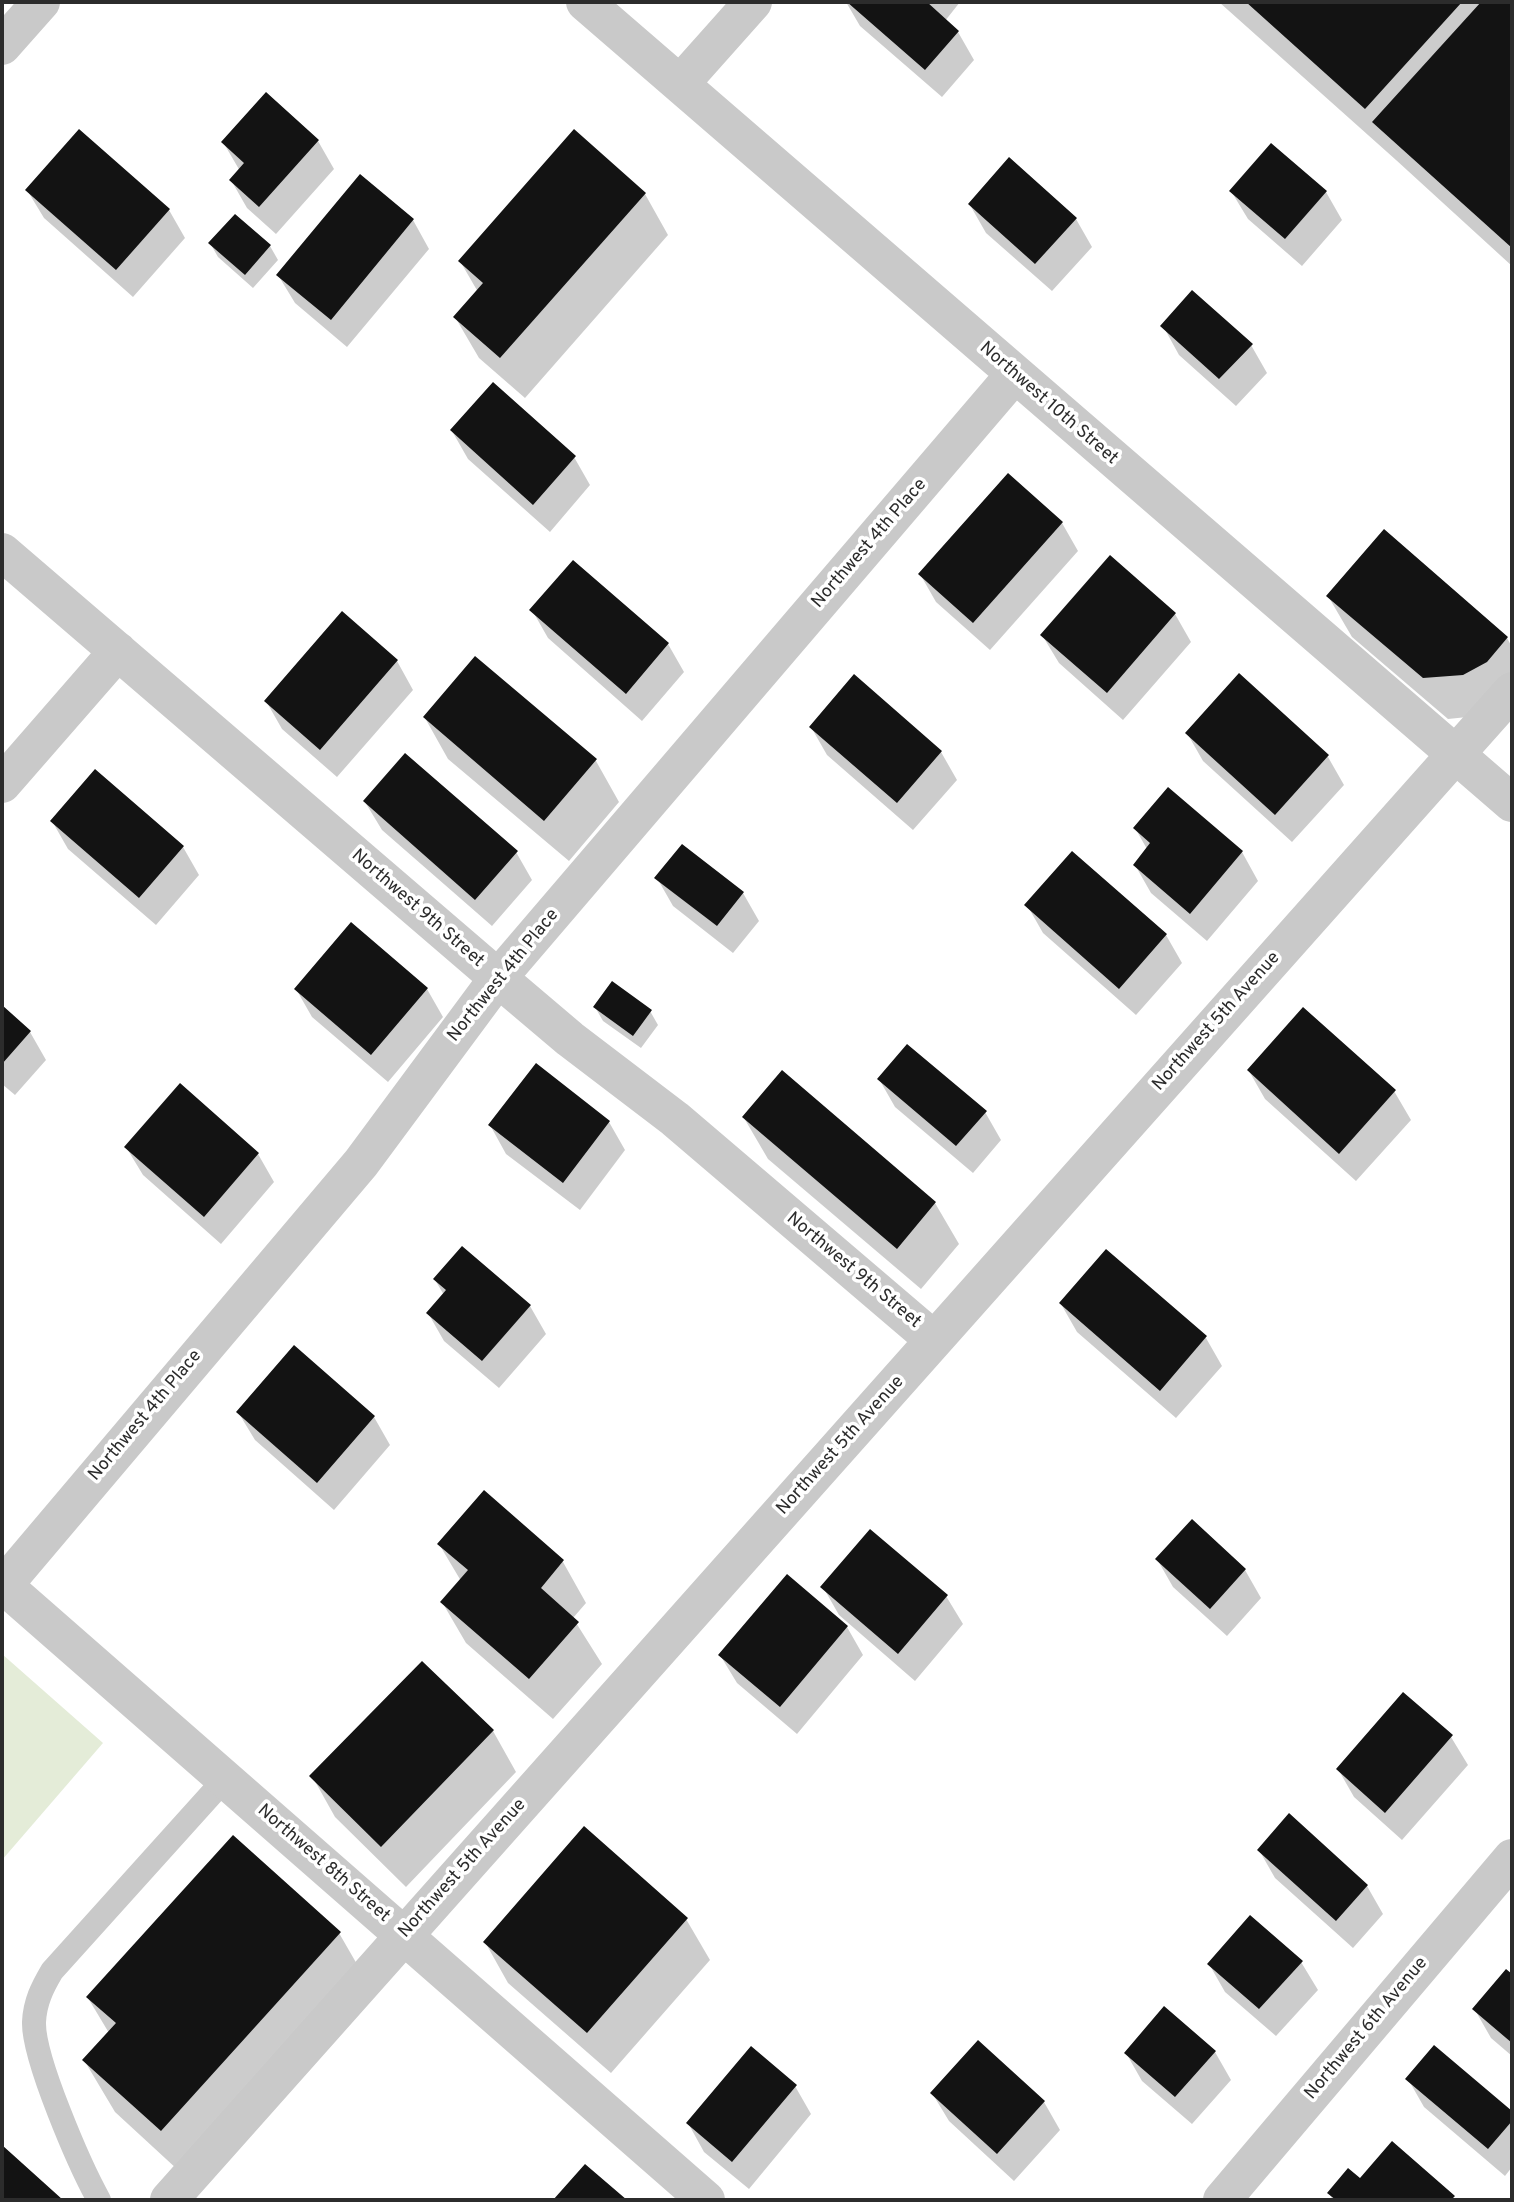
<!DOCTYPE html>
<style>
body{margin:0}
#map{position:relative;width:1514px;height:2202px;overflow:hidden;background:#fff;font-family:Overpass,sans-serif}
canvas{display:block}
.frame{position:absolute;inset:0;border:4px solid #2c2c2c;pointer-events:none}
</style>
<div id="map">
<canvas width="1514" height="2202"></canvas>
<div class="frame"></div>
</div>
<script>
const ctx = document.querySelector('canvas').getContext('2d');
ctx.lineJoin = 'round';
function fill(path, color) { ctx.fillStyle = color; ctx.fill(path, 'evenodd'); }
function stroke(path, color, width, dash) { ctx.strokeStyle = color; ctx.lineWidth = width; ctx.lineCap = dash ? 'butt' : 'round'; ctx.setLineDash(dash || []); ctx.stroke(path); }
function label(font, color, halo, rows, align = 'center') {
  ctx.font = font + ' Overpass,sans-serif'; ctx.lineWidth = 7; ctx.setLineDash([]); ctx.textBaseline = 'middle'; ctx.strokeStyle = halo; ctx.fillStyle = color; for (const [text, x, y, turn = 0] of rows) {
    ctx.save(); ctx.translate(x, y); ctx.rotate((+turn || 0) * Math.PI / 180); ctx.textAlign = isNaN(turn) ? turn : align; if (halo) ctx.strokeText(text, 0, 0); ctx.fillText(text, 0, 0); ctx.restore();
  }
}
fill(new Path2D(`
 M 2,1654 L 103,1743 L 2,1860 Z`), '#e4ecd8');
fill(new Path2D(`
 M 846,2 L 960,2 L 945,21 L 958,32 L 974,60 L 942,97 L 860,26 Z
 M 1219,2 L 1512,2 L 1512,266 L 1396,160 Z
 M 318,141 L 334,169 L 276,234 L 247,208 L 231,180 L 240,171 L 223,142 Z
 M 360,177 L 413,220 L 429,249 L 347,347 L 295,303 L 278,275 Z
 M 27,190 L 169,210 L 185,238 L 133,297 L 44,218 Z
 M 1231,191 L 1326,192 L 1342,220 L 1302,266 L 1248,219 Z
 M 645,194 L 668,235 L 525,398 L 479,358 L 455,317 L 478,292 L 460,261 Z
 M 970,205 L 1076,219 L 1092,247 L 1052,291 L 986,233 Z
 M 210,243 L 270,246 L 278,260 L 253,288 L 218,257 Z
 M 1163,326 L 1251,345 L 1267,373 L 1236,406 L 1179,355 Z
 M 452,431 L 574,457 L 590,485 L 550,532 L 468,459 Z
 M 1062,523 L 1078,551 L 990,650 L 936,602 L 920,574 Z
 M 574,562 L 668,644 L 684,672 L 642,721 L 548,638 L 532,610 Z
 M 1328,596 L 1507,638 L 1512,647 L 1512,700 L 1487,715 L 1448,719 L 1352,637 Z
 M 342,614 L 397,661 L 413,690 L 337,777 L 282,729 L 266,701 Z
 M 1175,614 L 1191,642 L 1123,720 L 1059,663 L 1042,635 Z
 M 425,718 L 596,761 L 619,802 L 569,861 L 448,759 Z
 M 811,727 L 941,752 L 957,780 L 913,830 L 827,755 Z
 M 1187,733 L 1328,757 L 1344,785 L 1292,842 L 1203,761 Z
 M 1168,789 L 1242,852 L 1258,881 L 1207,941 L 1151,893 L 1135,865 L 1147,849 L 1135,828 Z
 M 365,802 L 516,852 L 532,880 L 492,926 L 382,830 Z
 M 52,821 L 183,847 L 199,875 L 156,925 L 68,849 Z
 M 657,878 L 743,893 L 759,921 L 733,953 L 673,906 Z
 M 1027,905 L 1166,935 L 1182,963 L 1136,1015 L 1043,933 Z
 M 296,989 L 427,989 L 443,1017 L 388,1082 L 312,1017 Z
 M 595,1007 L 650,1011 L 658,1025 L 641,1048 L 603,1021 Z
 M 2,1008 L 30,1032 L 46,1060 L 15,1095 L 2,1084 Z
 M 1249,1071 L 1394,1091 L 1411,1120 L 1356,1181 L 1265,1099 Z
 M 879,1079 L 985,1112 L 1001,1140 L 973,1173 L 895,1107 Z
 M 744,1118 L 935,1203 L 959,1244 L 921,1289 L 768,1159 Z
 M 609,1122 L 625,1150 L 580,1210 L 506,1154 L 490,1125 Z
 M 126,1147 L 258,1154 L 274,1182 L 221,1244 L 143,1175 Z
 M 435,1280 L 530,1306 L 546,1334 L 499,1388 L 444,1341 L 428,1313 L 444,1295 Z
 M 1061,1304 L 1206,1338 L 1222,1366 L 1176,1418 L 1077,1332 Z
 M 238,1412 L 374,1417 L 390,1445 L 334,1510 L 255,1440 Z
 M 484,1493 L 563,1562 L 586,1603 L 573,1618 L 602,1664 L 553,1719 L 466,1643 L 442,1602 L 461,1581 L 439,1544 Z
 M 1192,1522 L 1245,1570 L 1261,1598 L 1227,1636 L 1173,1587 L 1157,1559 Z
 M 823,1587 L 946,1596 L 963,1624 L 915,1681 L 839,1615 Z
 M 847,1627 L 863,1655 L 797,1734 L 737,1683 L 720,1655 Z
 M 493,1731 L 516,1772 L 406,1887 L 335,1817 L 312,1776 Z
 M 1451,1737 L 1468,1765 L 1402,1840 L 1354,1797 L 1338,1769 Z
 M 1289,1816 L 1367,1886 L 1383,1914 L 1353,1948 L 1275,1878 L 1259,1850 Z
 M 686,1919 L 710,1960 L 611,2073 L 508,1983 L 485,1942 Z
 M 339,1933 L 369,1985 L 191,2182 L 115,2112 L 84,2060 L 109,2033 L 88,1998 Z
 M 1301,1962 L 1318,1990 L 1276,2036 L 1225,1992 L 1209,1964 Z
 M 1506,1972 L 1512,1976 L 1512,2056 L 1491,2038 L 1475,2010 Z
 M 1435,2048 L 1512,2113 L 1512,2167 L 1505,2176 L 1424,2107 L 1408,2079 Z
 M 1215,2052 L 1231,2080 L 1192,2124 L 1142,2081 L 1126,2053 Z
 M 795,2086 L 811,2114 L 749,2189 L 704,2152 L 688,2123 Z
 M 932,2093 L 1044,2102 L 1060,2130 L 1014,2181 L 949,2121 Z
 M 2,2148 L 60,2200 L 2,2200 Z
 M 1360,2181 L 1453,2197 L 1455,2200 L 1333,2200 L 1329,2193 Z`), '#0003');
fill(new Path2D(`
 M 847,2 L 927,2 L 959,31 L 925,70 Z
 M 1246,2 L 1462,2 L 1365,109 Z
 M 1481,2 L 1512,2 L 1512,248 L 1372,122 Z
 M 266,92 L 319,140 L 259,207 L 229,180 L 244,163 L 221,142 Z
 M 79,129 L 170,209 L 116,270 L 25,190 Z
 M 574,129 L 646,193 L 500,358 L 453,317 L 483,283 L 458,261 Z
 M 1271,143 L 1327,191 L 1285,239 L 1229,191 Z
 M 1009,157 L 1077,218 L 1035,264 L 968,204 Z
 M 360,174 L 414,219 L 331,320 L 276,275 Z
 M 235,214 L 271,245 L 245,275 L 208,243 Z
 M 1192,290 L 1253,344 L 1219,379 L 1160,326 Z
 M 493,382 L 576,456 L 533,505 L 450,430 Z
 M 1008,473 L 1063,522 L 973,623 L 918,574 Z
 M 1384,529 L 1508,637 L 1487,662 L 1463,675 L 1423,678 L 1326,596 Z
 M 1110,555 L 1176,613 L 1107,693 L 1040,635 Z
 M 573,560 L 669,643 L 626,694 L 529,610 Z
 M 342,611 L 398,660 L 320,750 L 264,701 Z
 M 475,656 L 597,759 L 544,821 L 423,717 Z
 M 1239,673 L 1329,755 L 1275,815 L 1185,733 Z
 M 854,674 L 942,751 L 897,803 L 809,727 Z
 M 405,753 L 518,851 L 475,900 L 363,801 Z
 M 95,769 L 184,846 L 139,898 L 50,821 Z
 M 1168,787 L 1243,851 L 1190,914 L 1133,865 L 1150,843 L 1133,828 Z
 M 682,844 L 744,892 L 717,926 L 654,878 Z
 M 1072,851 L 1167,934 L 1119,989 L 1024,905 Z
 M 351,922 L 428,988 L 371,1055 L 294,989 Z
 M 612,981 L 652,1010 L 633,1036 L 593,1007 Z
 M 2,1005 L 31,1031 L 2,1064 Z
 M 1303,1007 L 1396,1090 L 1339,1154 L 1247,1070 Z
 M 907,1044 L 987,1111 L 956,1146 L 877,1079 Z
 M 536,1063 L 610,1121 L 563,1183 L 488,1125 Z
 M 782,1070 L 936,1202 L 897,1249 L 742,1117 Z
 M 180,1083 L 259,1153 L 204,1217 L 124,1147 Z
 M 462,1246 L 531,1305 L 482,1361 L 426,1313 L 446,1290 L 433,1279 Z
 M 1106,1249 L 1207,1336 L 1160,1391 L 1059,1303 Z
 M 294,1345 L 375,1416 L 317,1483 L 236,1412 Z
 M 484,1490 L 564,1560 L 541,1588 L 579,1622 L 529,1679 L 440,1602 L 468,1570 L 437,1544 Z
 M 1192,1519 L 1246,1569 L 1210,1609 L 1155,1559 Z
 M 870,1529 L 948,1595 L 898,1654 L 820,1587 Z
 M 787,1574 L 848,1626 L 780,1707 L 718,1655 Z
 M 422,1661 L 494,1730 L 381,1847 L 309,1776 Z
 M 1403,1692 L 1453,1735 L 1385,1813 L 1336,1769 Z
 M 1289,1813 L 1368,1885 L 1336,1921 L 1257,1850 Z
 M 584,1826 L 688,1918 L 587,2033 L 483,1942 Z
 M 233,1835 L 341,1932 L 161,2131 L 82,2060 L 116,2023 L 86,1997 Z
 M 1250,1915 L 1303,1961 L 1259,2009 L 1207,1964 Z
 M 1506,1969 L 1512,1974 L 1512,2043 L 1472,2009 Z
 M 1164,2006 L 1216,2051 L 1175,2097 L 1124,2053 Z
 M 978,2040 L 1045,2101 L 997,2154 L 930,2093 Z
 M 1434,2045 L 1512,2111 L 1512,2121 L 1488,2149 L 1405,2079 Z
 M 751,2046 L 797,2085 L 732,2162 L 686,2123 Z
 M 1392,2141 L 1455,2196 L 1451,2200 L 1336,2200 L 1327,2193 L 1348,2168 L 1360,2178 Z
 M 2,2145 L 63,2200 L 2,2200 Z
 M 585,2164 L 627,2200 L 553,2200 Z`), '#131313');
stroke(new Path2D(`
 M 99,2200 C 80,2166 33,2058 34,2022 C 35,2002 42,1988 52,1971 L 225,1779`), '#c9c9c9', 24);
stroke(new Path2D(`
 M 585,2 L 1512,803
 M 2,46 L 41,2
 M 680,84 L 753,2
 M 2,552 L 498,978 L 570,1039 L 675,1119 L 934,1340
 M 2,784 L 118,651
 M 2,1584 L 706,2200
 M 3,1586 L 361,1163 L 498,978 L 1014,375
 M 169,2200 L 1512,691
 M 1222,2200 L 1512,1858`), '#c9c9c9', 38);
label('18px', '#2c2c2c', '#fff', [
 ["Northwest 10th Street",1048,404,41],
 ["Northwest 4th Place",870,544,-49],
 ["Northwest 9th Street",417,909,41],
 ["Northwest 4th Place",504,976,-51],
 ["Northwest 5th Avenue",1217,1022,-48],
 ["Northwest 9th Street",853,1271,40],
 ["Northwest 4th Place",146,1416,-50],
 ["Northwest 5th Avenue",841,1446,-48],
 ["Northwest 8th Street",323,1864,41],
 ["Northwest 5th Avenue",463,1869,-48],
 ["Northwest 6th Avenue",1367,2029,-50]
]);
</script>
